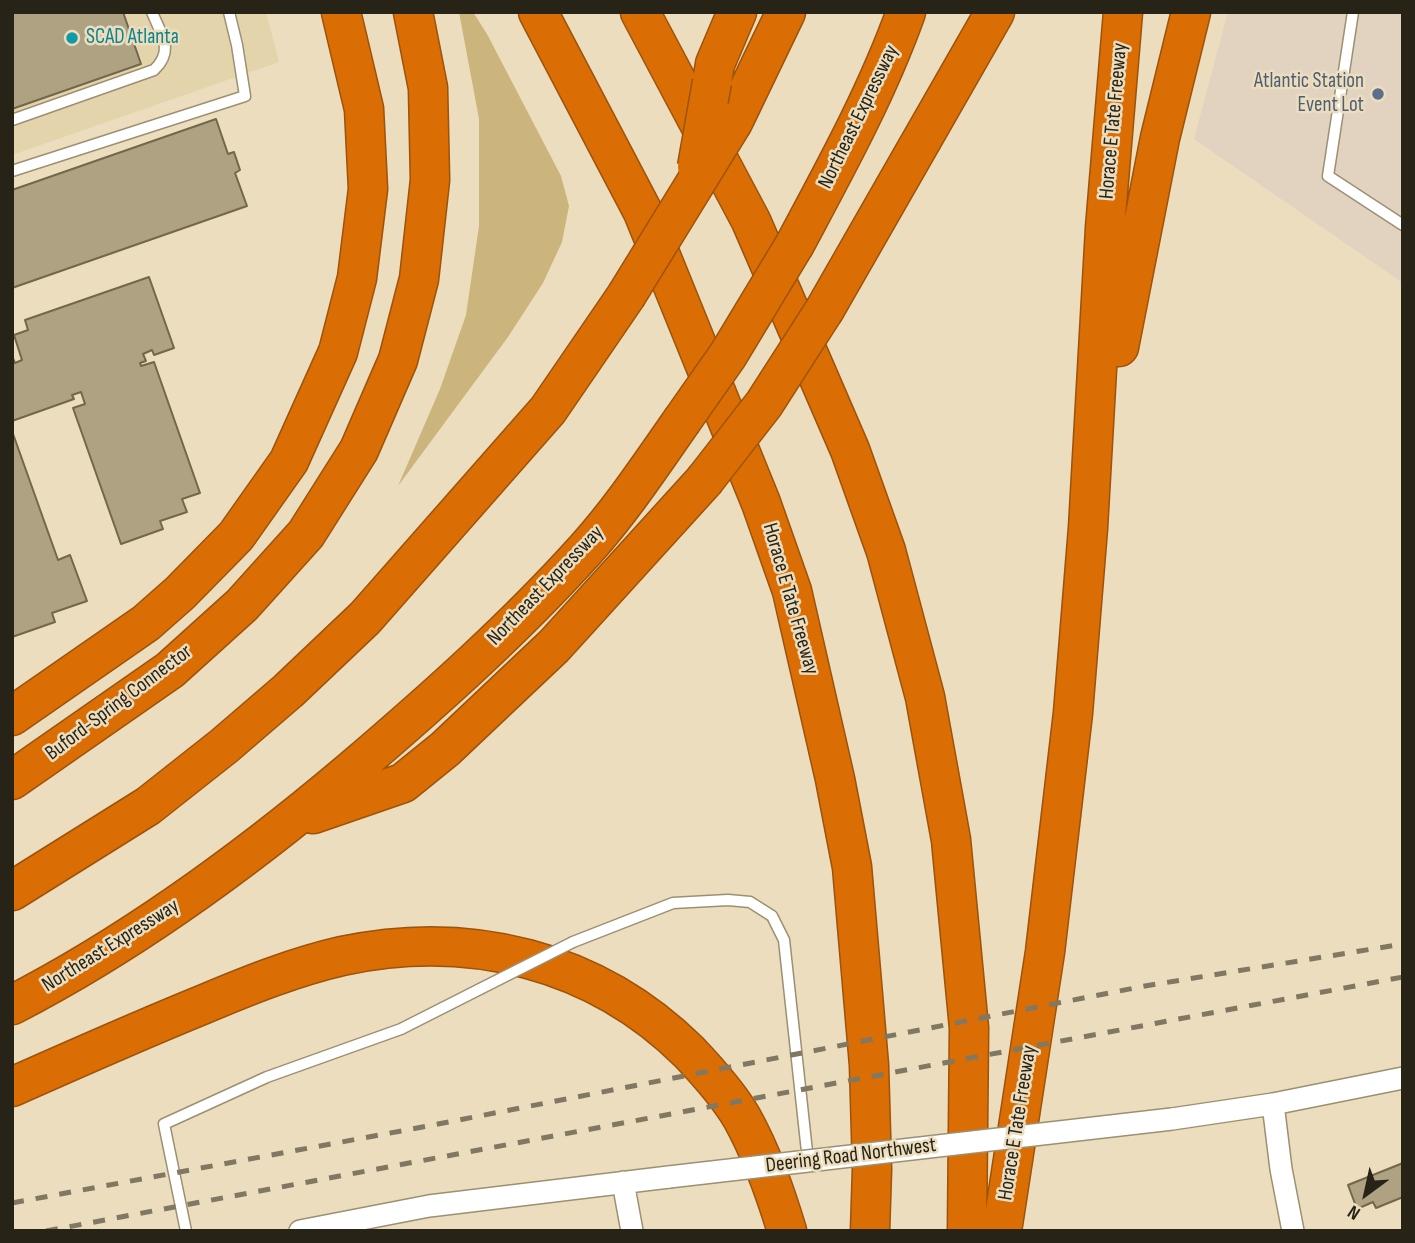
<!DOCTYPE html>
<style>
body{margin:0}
#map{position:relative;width:1415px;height:1243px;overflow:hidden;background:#ebddbd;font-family:"Sofia Sans Condensed",sans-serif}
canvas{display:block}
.frame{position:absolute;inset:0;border:14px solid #282317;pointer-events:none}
.north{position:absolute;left:1331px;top:1159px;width:70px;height:70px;-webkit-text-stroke:5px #ebddbd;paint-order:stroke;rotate:213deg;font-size:19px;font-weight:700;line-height:28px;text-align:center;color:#282317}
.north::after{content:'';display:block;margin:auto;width:24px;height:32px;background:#282317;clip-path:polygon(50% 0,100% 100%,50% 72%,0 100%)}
</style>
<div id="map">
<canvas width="1415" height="1243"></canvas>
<div class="frame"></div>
<div class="north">N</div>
</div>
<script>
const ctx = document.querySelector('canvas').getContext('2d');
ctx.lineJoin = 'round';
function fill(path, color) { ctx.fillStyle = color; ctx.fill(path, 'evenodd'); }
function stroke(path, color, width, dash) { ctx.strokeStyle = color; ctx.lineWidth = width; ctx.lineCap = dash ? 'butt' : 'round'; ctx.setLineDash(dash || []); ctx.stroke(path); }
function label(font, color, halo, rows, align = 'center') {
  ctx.font = font + ' "Sofia Sans Condensed",sans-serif'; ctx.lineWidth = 5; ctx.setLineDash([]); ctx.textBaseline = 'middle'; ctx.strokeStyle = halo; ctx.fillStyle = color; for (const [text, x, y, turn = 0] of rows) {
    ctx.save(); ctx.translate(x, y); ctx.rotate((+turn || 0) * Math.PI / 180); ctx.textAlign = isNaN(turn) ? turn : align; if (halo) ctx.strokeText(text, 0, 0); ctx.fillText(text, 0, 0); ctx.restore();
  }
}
fill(new Path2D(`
 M 1228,12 L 1403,12 L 1403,283 L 1194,139 Z`), '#e2d2c0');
fill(new Path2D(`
 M 12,12 L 266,12 L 279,62 L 12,155 Z`), '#e4d4ac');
fill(new Path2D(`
 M 459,12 L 473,12 L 487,34 L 561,176 L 569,206 L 562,242 L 543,283 L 508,337 L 398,486 L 440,389 L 466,315 L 479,226 L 479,119 Z`), '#cbb57c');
const building = new Path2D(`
 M 12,12 L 123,12 L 141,64 L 12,109 Z
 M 216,119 L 228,154 L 234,152 L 240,170 L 235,173 L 247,206 L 12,288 L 12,190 Z
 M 149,277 L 174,348 L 154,355 L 152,350 L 143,354 L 146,361 L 140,363 L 141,366 L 154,362 L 200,493 L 182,499 L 187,512 L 160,521 L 163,529 L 121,544 L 73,408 L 85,404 L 81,392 L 72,395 L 74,399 L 12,421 L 12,356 L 15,363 L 22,360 L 14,335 L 28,330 L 25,320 Z
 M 12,431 L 58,560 L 70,555 L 87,601 L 52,613 L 55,622 L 12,637 Z
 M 1403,1163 L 1403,1197 L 1376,1208 L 1373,1202 L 1357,1209 L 1348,1185 Z`);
fill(building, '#afa283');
stroke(building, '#73674a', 2);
const lane = new Path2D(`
 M 1353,12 L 1328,176 L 1403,225
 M 12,120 L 154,70 C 175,50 161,35 152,12
 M 12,171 L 245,96 L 237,45 L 229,12
 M 573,942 L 673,903 L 728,900 L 750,902 L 772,916 L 784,940 L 808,1161
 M 186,1231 L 164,1124 L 267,1077 L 401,1029 L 480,989`);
const street = new Path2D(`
 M 1273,1104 L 1281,1169 L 1293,1231
 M 1172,1119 L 1273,1104 L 1403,1078
 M 623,1182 L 632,1231
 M 300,1231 L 429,1206 L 669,1177`);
const highway = new Path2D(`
 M 538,12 L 643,212 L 761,503 L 792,591 L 835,779 L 852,867 L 869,1065 L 872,1169 L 870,1231
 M 640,12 L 751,221 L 850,450 L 886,551 L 925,697 L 951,840 L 969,1028 L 967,1231
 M 712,82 L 715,64 L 737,12
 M 733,122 L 786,12
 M 795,244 C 835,169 877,93 906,12
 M 825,309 L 995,12
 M 1119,347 L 1160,138 L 1191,12
 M 12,716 L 146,623 L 180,593 L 236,536 L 289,461 L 338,352 L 357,278 L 368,189 L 364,109 L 341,12
 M 12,780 L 170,670 L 242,605 L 306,534 L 359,450 L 398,360 L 419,279 L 430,180 L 428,88 L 413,12
 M 313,814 L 403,783 L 445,749 L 554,646 L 704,481
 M 12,891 L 148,806 L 224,746 L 288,691 L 365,618 L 548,410 L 626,296
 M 12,1005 C 134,942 247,859 351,771 C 433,701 514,629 586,549 C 621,510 651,465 681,422
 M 12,1087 C 75,1059 138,1031 202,1005 C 247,986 294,967 342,956 C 469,929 595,959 689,1052 C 708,1072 728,1094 742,1118 C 762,1154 775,1192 787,1231
 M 1002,1231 L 1045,952 L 1073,713 L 1088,528 L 1105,228 L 1123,12`);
stroke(lane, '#9d9072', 13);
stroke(street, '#9d9072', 24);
stroke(highway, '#9c530b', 41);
stroke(lane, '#fff', 10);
stroke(street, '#fff', 21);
stroke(highway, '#da6d04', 38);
stroke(new Path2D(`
 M 12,1203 L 428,1126 L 1145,986 L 1403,944
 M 46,1231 L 1403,977`), '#817863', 5, [12, 12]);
const laneBridge = new Path2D(`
 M 480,989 L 573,942`);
const streetBridge = new Path2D(`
 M 669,1177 L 1172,1119`);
const highwayBridge = new Path2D(`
 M 697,167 L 712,82
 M 626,296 L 733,122
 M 681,422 L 728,355 L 795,244
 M 704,481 L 764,404 L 825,309`);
stroke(laneBridge, '#9d9072', 13, []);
stroke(streetBridge, '#9d9072', 24, []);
stroke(highwayBridge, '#9c530b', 41, []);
stroke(laneBridge, '#fff', 10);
stroke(streetBridge, '#fff', 21);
stroke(highwayBridge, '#da6d04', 38);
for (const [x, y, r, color] of [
 [72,38,7,"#0f9aa8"],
 [1378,94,7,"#5c6f8a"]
]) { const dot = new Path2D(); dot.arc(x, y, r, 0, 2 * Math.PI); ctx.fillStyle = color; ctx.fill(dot); stroke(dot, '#ebddbd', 2.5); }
label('21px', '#0d838f', '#ebddbd', [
 ["SCAD Atlanta",86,38]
], 'left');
label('21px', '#4e5e75', '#ebddbd', [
 ["Atlantic Station",1364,82],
 ["Event Lot",1364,106]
], 'right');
label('21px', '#282317', '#ebddbd', [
 ["Northeast Expressway",859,117,-64],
 ["Horace E Tate Freeway",1114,121,-85],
 ["Northeast Expressway",546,586,-46],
 ["Horace E Tate Freeway",790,599,74],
 ["Buford-Spring Connector",119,703,-37],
 ["Northeast Expressway",111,946,-32],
 ["Horace E Tate Freeway",1018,1123,-81],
 ["Deering Road Northwest",851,1156,-7]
]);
</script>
